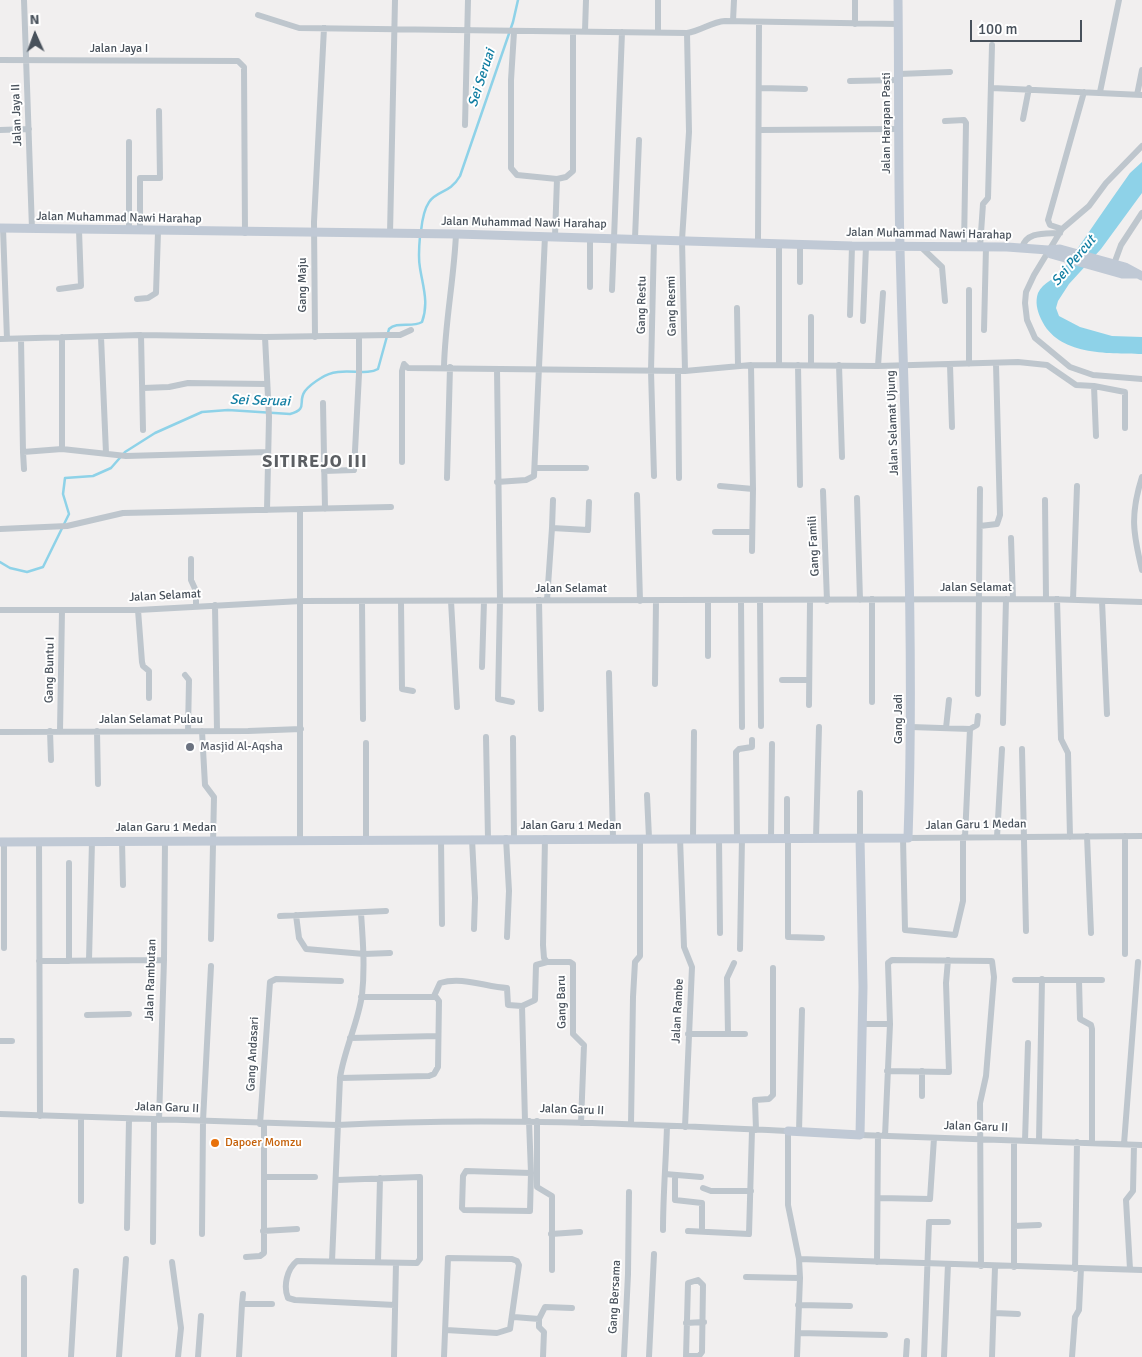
<!DOCTYPE html>
<style>
body{margin:0}
#map{position:relative;width:1142px;height:1357px;overflow:hidden;background:#f1efef;font-family:Signika,sans-serif}
canvas{display:block}
.north{position:absolute;left:10px;top:10px;width:50px;height:50px;-webkit-text-stroke:4px #fff;paint-order:stroke;rotate:358deg;font-size:14px;font-weight:700;line-height:20px;text-align:center;color:#48515b}
.north::after{content:'';display:block;margin:auto;width:18px;height:22px;background:#48515b;clip-path:polygon(50% 0,100% 100%,50% 72%,0 100%)}
.scale{position:absolute;left:970px;top:20px;width:112px;height:22px;box-sizing:border-box;border:2px solid #48515b;border-top:0;padding-left:6px;font-size:15px;line-height:18px;white-space:nowrap;color:#48515b;-webkit-text-stroke:4px #fff;paint-order:stroke}
</style>
<div id="map">
<canvas width="1142" height="1357"></canvas>
<div class="north">N</div>
<div class="scale">100 m</div>
</div>
<script>
const ctx = document.querySelector('canvas').getContext('2d');
ctx.lineJoin = 'round';
function fill(path, color) { ctx.fillStyle = color; ctx.fill(path, 'evenodd'); }
function stroke(path, color, width, dash) { ctx.strokeStyle = color; ctx.lineWidth = width; ctx.lineCap = dash ? 'butt' : 'round'; ctx.setLineDash(dash || []); ctx.stroke(path); }
function label(font, color, halo, rows, align = 'center') {
  ctx.font = font + ' Signika,sans-serif'; ctx.lineWidth = 4; ctx.setLineDash([]); ctx.textBaseline = 'middle'; ctx.strokeStyle = halo; ctx.fillStyle = color; for (const [text, x, y, turn = 0] of rows) {
    ctx.save(); ctx.translate(x, y); ctx.rotate((+turn || 0) * Math.PI / 180); ctx.textAlign = isNaN(turn) ? turn : align; if (halo) ctx.strokeText(text, 0, 0); ctx.fillText(text, 0, 0); ctx.restore();
  }
}
fill(new Path2D(`
 M 1142,162 L 1142,193 L 1101,249 L 1069,284 L 1058,301 L 1056,308 L 1059,316 L 1080,327 L 1112,336 L 1142,337 L 1142,354 C 1107,353 1058,356 1041,319 C 1037,310 1035,302 1038,293 C 1043,282 1056,279 1063,270 C 1085,238 1107,205 1130,173 Z`), '#8ed2e8');
stroke(new Path2D(`
 M 421,231 C 426,182 445,202 460,176 L 513,22 L 518,0
 M 0,562 L 10,568 L 27,572 L 43,567 L 69,514 L 63,494 L 65,478 L 93,476 L 111,468 L 125,452 L 155,433 L 202,412 L 228,410 L 290,414 C 309,409 297,402 305,391 C 309,386 316,381 321,378 C 340,365 365,377 378,369 L 389,329 C 397,321 412,328 422,322 C 429,303 423,287 420,268 C 418,258 419,247 420,236`), '#8ed2e8', 2.5);
stroke(new Path2D(`
 M 24,0 L 32,229
 M 855,0 L 855,24
 M 258,15 L 299,28 L 687,33 C 701,31 711,22 725,21 L 898,24
 M 733,21 L 734,0
 M 585,31 L 586,0
 M 514,32 L 511,80 L 511,168 L 517,175 L 557,179
 M 658,32 L 658,0
 M 0,60 L 238,61 L 244,67 L 245,233
 M 899,74 L 950,72
 M 850,81 L 899,80
 M 760,88 L 805,89
 M 992,88 L 1142,95
 M 1100,92 L 1119,0
 M 1137,95 L 1142,70
 M 1023,119 L 1029,88
 M 945,121 L 964,120 L 966,123 L 964,247
 M 465,125 L 468,0
 M 0,130 L 29,129
 M 759,130 L 899,129
 M 1142,146 L 1106,183 L 1089,206 L 1062,229 L 1034,275 L 1026,292 L 1025,303 L 1027,320 L 1035,338 L 1070,367 L 1093,375 L 1142,379
 M 3,228 L 7,339
 M 1062,229 L 1050,225 L 1048,220 L 1084,92
 M 129,231 L 129,142
 M 140,231 L 140,178 L 160,178 L 159,111
 M 390,234 L 395,0
 M 555,236 L 557,179 L 566,177 L 573,171 L 573,32
 M 635,238 L 639,140
 M 758,242 L 759,22
 M 800,244 L 800,282
 M 921,247 L 942,267 L 945,301
 M 980,247 L 983,204 L 988,198 L 992,45
 M 1022,248 C 1026,231 1046,234 1060,233
 M 1114,264 L 1121,245 L 1142,213
 M 590,287 L 590,237
 M 59,289 L 81,286 L 79,230
 M 612,290 L 622,32
 M 137,299 L 148,298 L 156,293 L 158,232
 M 737,308 L 738,366
 M 850,315 L 852,246
 M 811,317 L 811,365
 M 863,321 L 866,246
 M 984,330 L 986,247
 M 141,335 L 143,430
 M 62,337 L 62,449
 M 101,337 L 106,453
 M 265,337 L 269,417 L 267,510
 M 315,337 L 314,222 L 324,28
 M 0,339 L 141,335 L 265,337 L 390,335 L 400,335 L 411,330
 M 21,339 L 23,452 L 62,449 L 126,456 L 268,452
 M 969,364 L 969,290
 M 751,365 L 753,489 L 752,551
 M 779,365 L 779,243
 M 798,365 L 800,485
 M 839,365 L 842,457
 M 950,365 L 952,427
 M 878,366 L 883,293
 M 444,367 C 445,322 454,279 456,234
 M 497,369 L 500,600 L 498,699 L 512,702
 M 678,371 L 679,478
 M 685,371 L 682,240 L 689,132 L 687,33
 M 1094,386 L 1125,392 L 1125,428
 M 143,388 L 169,387 L 188,383 L 267,384
 M 323,403 L 325,509
 M 23,452 L 24,469
 M 402,462 L 402,371 L 404,364 L 408,368 L 685,371 L 751,365 L 878,366 L 1018,362 L 1047,365 L 1076,385 L 1094,386 L 1096,436
 M 535,468 L 586,468
 M 324,471 L 354,470 L 359,374 L 359,336
 M 654,476 L 651,371 L 654,239
 M 1142,477 C 1130,515 1133,533 1142,570
 M 447,478 L 450,367
 M 497,482 L 526,480 L 534,476 L 545,236
 M 720,486 L 753,489
 M 823,491 L 827,601
 M 637,495 L 640,601
 M 857,498 L 860,600
 M 1045,500 L 1046,599
 M 980,526 L 997,524 L 1000,515 L 996,364
 M 552,528 L 553,500
 M 0,529 L 67,526 L 123,513 L 391,507
 M 715,532 L 752,532
 M 1011,538 L 1013,599
 M 191,559 L 191,580 L 196,591 L 196,605
 M 1057,599 L 1061,739 L 1068,753 L 1070,837
 M 539,600 L 541,709
 M 547,600 L 552,528 L 588,530 L 589,502
 M 1073,600 L 1077,486
 M 362,601 L 363,719
 M 451,601 L 457,707
 M 741,601 L 742,727
 M 760,601 L 761,726
 M 1102,601 L 1107,714
 M 401,602 L 402,689 L 413,691
 M 215,605 L 217,731
 M 0,610 L 138,610 L 301,601 L 1046,599 L 1142,602
 M 138,610 L 142,662 L 143,666 L 149,671 L 149,698
 M 708,656 L 708,601
 M 482,667 L 484,601
 M 609,673 L 613,838
 M 185,675 L 189,680 L 188,731
 M 782,680 L 809,680
 M 655,684 L 656,601
 M 978,694 L 980,489
 M 872,702 L 872,599
 M 809,705 L 810,601
 M 1003,723 L 1006,599
 M 911,727 L 970,729 L 977,725 L 978,716
 M 946,728 L 949,700
 M 50,731 L 51,760
 M 60,731 L 62,610
 M 97,731 L 98,784
 M 202,731 L 205,785 L 214,797 L 211,939
 M 0,732 L 248,731 L 301,729
 M 486,737 L 488,839
 M 513,738 L 514,838
 M 366,743 L 366,839
 M 1022,749 L 1026,931
 M 647,795 L 649,838
 M 1087,836 L 1091,933
 M 1125,836 L 1125,954
 M 965,837 L 970,729
 M 997,837 L 1002,749
 M 506,838 L 509,891 L 507,937
 M 545,838 L 543,945 L 544,958 L 547,962
 M 680,838 L 684,947 L 692,967 L 685,1127
 M 693,838 L 694,732
 M 719,838 L 720,933
 M 737,838 L 736,752 L 739,749 L 752,747 L 752,740
 M 787,838 L 787,799
 M 788,838 L 788,937 L 822,938
 M 816,838 L 819,727
 M 860,838 L 860,793
 M 903,838 L 905,930 L 955,935 L 963,901 L 963,837
 M 908,838 L 1142,836
 M 441,839 L 442,924
 M 472,839 L 475,898 L 474,929
 M 771,839 L 772,744
 M 300,840 L 300,509
 M 39,841 L 40,1116
 M 122,841 L 123,885
 M 296,915 L 299,938 L 306,949 L 364,954 L 390,953
 M 280,916 L 386,911
 M 4,948 L 4,842
 M 740,949 L 742,838
 M 89,960 L 92,841
 M 39,961 L 164,960
 M 69,961 L 69,863
 M 1015,980 L 1079,980 L 1080,1019 L 1091,1025 L 1092,1029 L 1092,1142
 M 1079,980 L 1102,980
 M 434,996 L 440,983 C 462,976 486,987 507,988 L 508,1005 L 522,1006 L 535,1000 L 536,965 L 547,962 L 570,962 L 573,964 L 573,1034 L 584,1045 L 581,1123
 M 522,1006 L 525,1121
 M 87,1015 L 129,1014
 M 863,1024 L 890,1024
 M 688,1034 L 728,1034 L 727,978 L 734,963
 M 728,1034 L 745,1034
 M 350,1038 L 438,1036
 M 0,1041 L 12,1041
 M 887,1071 L 949,1072 L 946,983 L 948,960
 M 340,1078 L 429,1076 L 434,1074 L 438,1067 L 439,1001 L 436,997 L 361,997
 M 922,1096 L 922,1071
 M 0,1114 L 337,1125 C 487,1117 637,1124 788,1131 L 788,1205 L 799,1259 L 800,1278 L 797,1357
 M 81,1117 L 81,1201
 M 159,1120 L 164,960 L 165,840
 M 529,1121 L 531,1173 L 530,1211 L 464,1210 L 462,1208 L 463,1176 L 466,1171 L 531,1173
 M 537,1121 L 537,1187 L 552,1196 L 552,1270
 M 260,1124 L 270,982 L 276,979 L 341,981
 M 631,1124 L 633,997 L 635,962 L 640,956 L 640,838
 M 756,1130 L 755,1100 L 769,1099 L 773,1095 L 773,968
 M 799,1132 L 802,1010
 M 860,1135 L 1142,1145
 M 885,1136 L 890,1024 L 888,963 L 892,960 L 992,961 L 994,977 L 986,1076 L 980,1103 L 981,1266
 M 1014,1141 L 1014,1226
 M 1025,1141 L 1028,1043
 M 1039,1141 L 1042,979
 M 1124,1144 L 1138,962
 M 665,1174 L 701,1177
 M 675,1175 L 675,1200 L 702,1203 L 702,1231
 M 264,1177 L 315,1177
 M 337,1180 L 420,1177 L 420,1259 L 417,1263 L 297,1261 C 287,1269 283,1286 288,1298 L 295,1300 L 395,1305
 M 703,1188 L 711,1191 L 751,1191
 M 879,1198 L 930,1199 L 934,1138
 M 127,1228 L 129,1119
 M 663,1230 C 663,1195 666,1161 667,1126
 M 263,1231 L 297,1229
 M 688,1231 L 749,1234 L 752,1130
 M 202,1234 L 203,1121 L 211,966
 M 551,1234 L 580,1232
 M 153,1242 L 154,1120
 M 246,1257 L 260,1256 L 264,1253 L 264,1124
 M 799,1259 L 1142,1270
 M 332,1261 L 340,1078 C 344,1050 358,1023 362,995 C 365,968 363,941 361,913
 M 172,1262 L 181,1328 L 178,1357
 M 378,1262 L 380,1178
 M 877,1262 L 878,1135
 M 1014,1267 L 1014,1226 L 1039,1225
 M 1075,1269 L 1077,1142
 M 1130,1269 L 1126,1200 L 1133,1191 L 1134,1145
 M 746,1277 L 800,1278
 M 24,1278 L 24,1357
 M 242,1304 L 243,1294
 M 798,1305 L 850,1306
 M 994,1313 L 1018,1314
 M 514,1317 L 539,1319 L 545,1307 L 572,1308
 M 539,1319 L 539,1327 L 544,1332 L 543,1357
 M 686,1323 L 704,1322
 M 799,1333 L 885,1335
 M 71,1357 L 76,1271
 M 119,1357 L 126,1259
 M 198,1357 L 201,1316
 M 239,1357 L 242,1304 L 272,1304
 M 394,1357 L 396,1263
 M 444,1357 L 448,1258 L 512,1259 L 517,1261 L 519,1265 L 510,1329 L 497,1333 L 446,1330
 M 624,1357 L 628,1274 L 629,1192
 M 649,1357 L 654,1254
 M 686,1357 L 688,1283 L 698,1280 L 703,1285 L 702,1352 L 699,1356 L 686,1356
 M 906,1357 L 907,1341
 M 924,1357 L 929,1222 L 948,1222
 M 944,1357 L 948,1264
 M 992,1357 L 995,1267
 M 1072,1357 L 1075,1317 L 1079,1310 L 1081,1268`), '#bec6cd', 6);
stroke(new Path2D(`
 M 0,228 L 456,234 L 852,246 L 1007,247 L 1048,250 L 1060,249 L 1125,267 L 1142,276
 M 1048,250 L 1051,254 L 1122,274 L 1135,274
 M 0,842 L 908,838 C 915,641 905,445 900,248 C 898,166 899,83 898,0
 M 788,1131 L 860,1135 L 863,987 L 860,838`), '#c0c9d5', 9);
for (const [x, y, r, color] of [
 [190,747,5,"#6b7280"],
 [215,1143,5,"#e8710a"]
]) { const dot = new Path2D(); dot.arc(x, y, r, 0, 2 * Math.PI); ctx.fillStyle = color; ctx.fill(dot); stroke(dot, '#fff', 2); }
label('12px', '#48515b', '#fff', [
 ["Jalan Jaya I",119,49],
 ["Jalan Jaya II",17,115,-92],
 ["Jalan Harapan Pasti",887,123,-90],
 ["Jalan Muhammad Nawi Harahap",119,218,1],
 ["Jalan Muhammad Nawi Harahap",524,223,1],
 ["Jalan Muhammad Nawi Harahap",929,234,1],
 ["Gang Maju",303,285,-90],
 ["Gang Restu",642,305,-89],
 ["Gang Resmi",672,306,-91],
 ["Jalan Selamat Ujung",893,423,-92],
 ["Gang Famili",814,546,-93],
 ["Jalan Selamat",976,588],
 ["Jalan Selamat",571,589],
 ["Jalan Selamat",165,596,-3],
 ["Gang Buntu I",50,670,-89],
 ["Gang Jadi",899,719,-90],
 ["Jalan Selamat Pulau",151,720],
 ["Jalan Garu 1 Medan",976,825,-1],
 ["Jalan Garu 1 Medan",571,826],
 ["Jalan Garu 1 Medan",166,828],
 ["Jalan Rambutan",151,980,-88],
 ["Gang Baru",562,1002,-91],
 ["Jalan Rambe",678,1011,-87],
 ["Gang Andasari",253,1054,-87],
 ["Jalan Garu II",167,1108,2],
 ["Jalan Garu II",572,1110,2],
 ["Jalan Garu II",976,1127,2],
 ["Gang Bersama",615,1297,-87]
]);
label('12px', '#5b616d', '#fff', [
 ["Masjid Al-Aqsha",200,747]
], 'left');
label('12px', '#c56008', '#fff', [
 ["Dapoer Momzu",225,1143]
], 'left');
label('italic 14px', '#137fa3', '#fff', [
 ["Sei Seruai",482,78,-72],
 ["Sei Percut",1074,261,-50],
 ["Sei Seruai",260,401,2]
]);
ctx.letterSpacing = '1px';
label('bold 18px', '#5c5f63', '#fff', [
 ["SITIREJO III",315,462]
]);
ctx.letterSpacing = '0px';
</script>
